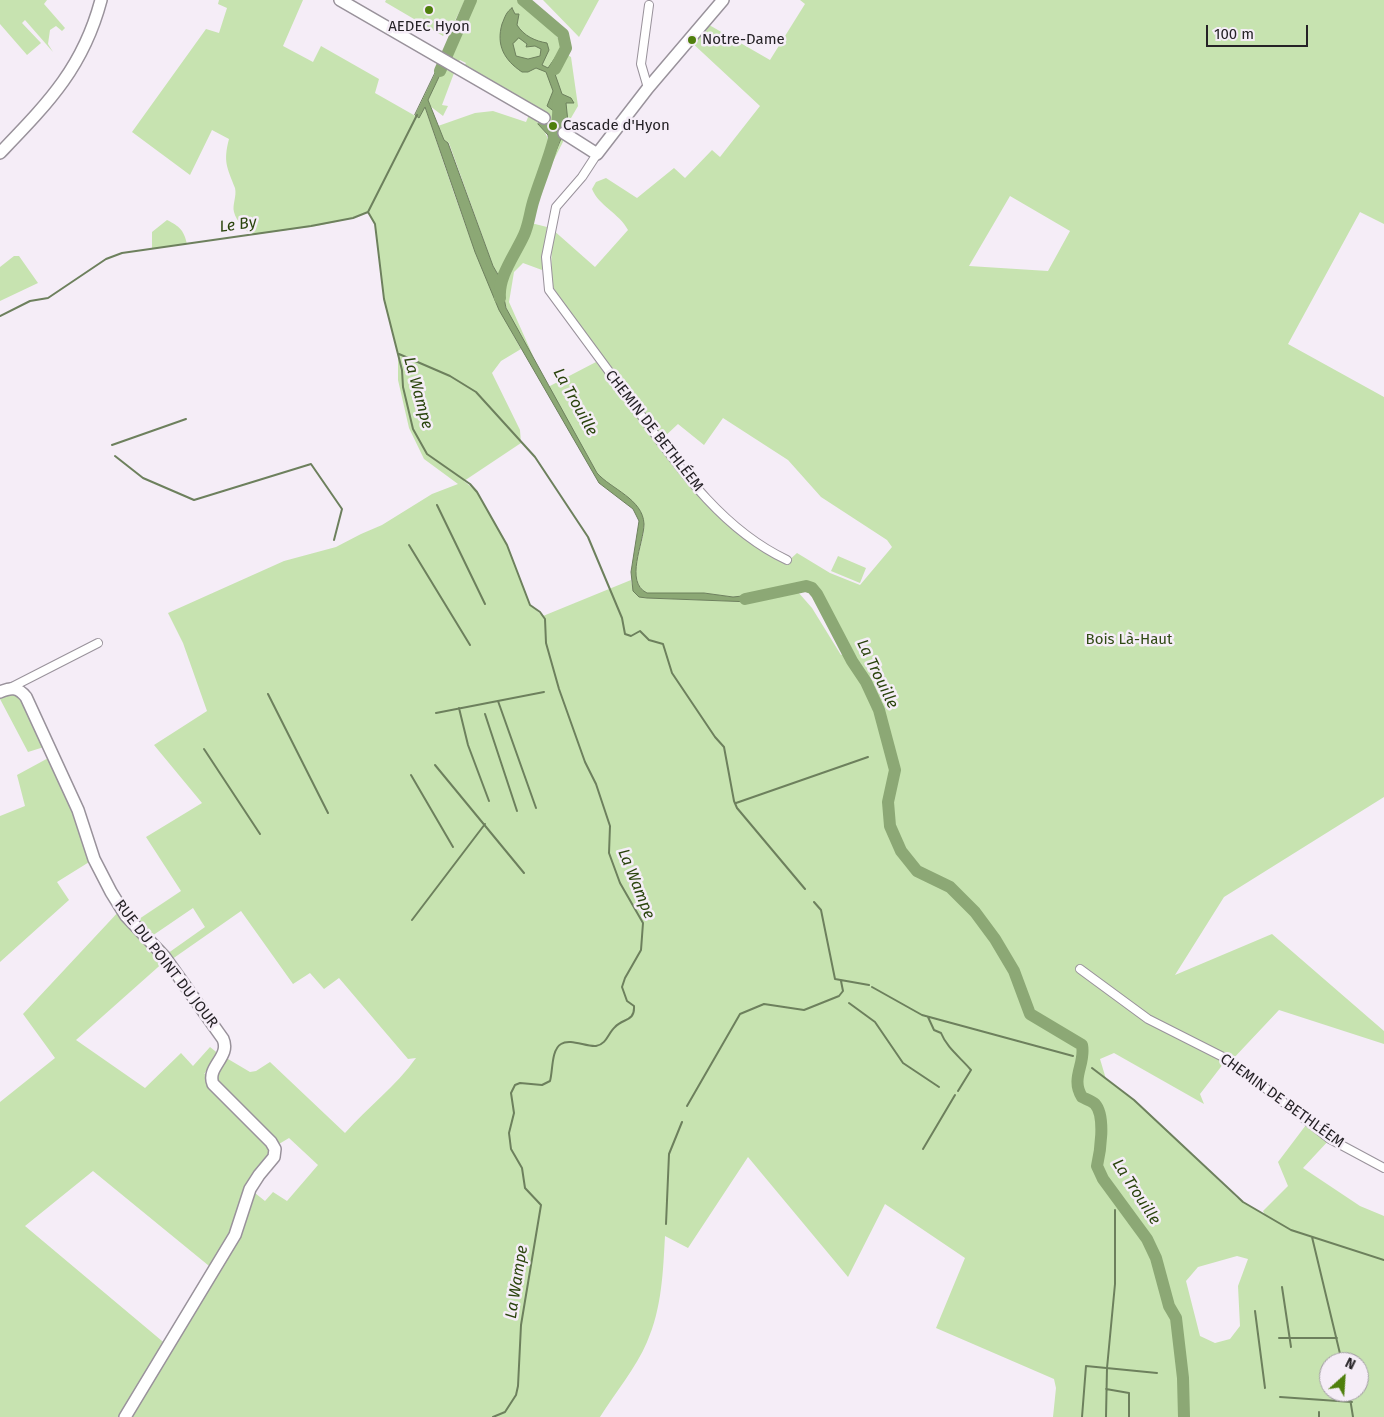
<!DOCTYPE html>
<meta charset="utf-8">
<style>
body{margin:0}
#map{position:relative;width:1384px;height:1417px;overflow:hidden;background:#f5edf7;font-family:"Fira Sans",sans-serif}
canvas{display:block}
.north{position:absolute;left:1319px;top:1352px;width:50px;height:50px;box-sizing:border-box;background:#f5edf7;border:1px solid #a29ca3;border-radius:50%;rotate:26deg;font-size:14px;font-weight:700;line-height:20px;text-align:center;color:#252226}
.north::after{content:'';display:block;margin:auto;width:18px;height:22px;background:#4f7f0c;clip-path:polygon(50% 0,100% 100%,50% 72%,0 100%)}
.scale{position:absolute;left:1206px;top:25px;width:102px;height:22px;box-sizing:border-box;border:2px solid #252226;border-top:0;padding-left:6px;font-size:15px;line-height:18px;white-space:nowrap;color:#252226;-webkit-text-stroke:4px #f5edf7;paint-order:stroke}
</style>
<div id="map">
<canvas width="1384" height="1417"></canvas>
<div class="north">N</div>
<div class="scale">100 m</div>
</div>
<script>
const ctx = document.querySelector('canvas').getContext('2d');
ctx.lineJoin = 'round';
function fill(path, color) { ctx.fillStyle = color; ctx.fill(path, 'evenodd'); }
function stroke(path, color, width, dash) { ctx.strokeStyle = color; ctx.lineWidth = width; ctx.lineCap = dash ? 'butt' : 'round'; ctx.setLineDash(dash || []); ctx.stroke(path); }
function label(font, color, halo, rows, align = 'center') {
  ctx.font = font + ' "Fira Sans",sans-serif'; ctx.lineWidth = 5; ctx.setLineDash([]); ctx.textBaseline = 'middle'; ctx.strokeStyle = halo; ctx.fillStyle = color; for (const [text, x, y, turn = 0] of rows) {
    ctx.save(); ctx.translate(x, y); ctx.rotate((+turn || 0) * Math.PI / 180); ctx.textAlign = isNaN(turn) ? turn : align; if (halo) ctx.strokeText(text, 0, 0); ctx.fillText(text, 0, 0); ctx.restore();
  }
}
fill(new Path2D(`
 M 0,0 L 47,0 L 44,4 L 65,28 L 62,31 L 56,26 L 50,30 L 48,44 L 53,52 L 25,20 L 22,23 L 41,43 L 27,55 L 0,24 Z
 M 219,0 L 303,0 L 283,46 L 313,62 L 321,46 L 379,79 L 375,93 L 419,118 L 425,107 C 452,187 478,272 521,349 L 501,361 L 492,373 L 520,430 L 521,443 L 464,481 L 477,492 L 507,545 L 530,605 L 543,616 L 631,580 C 633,591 635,596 647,598 L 751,602 L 761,598 L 760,594 L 733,597 L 704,593 L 647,593 C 622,581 646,543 644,524 C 641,501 611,489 597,473 L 548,387 L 596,362 C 650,431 706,525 786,563 L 797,553 L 830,573 L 860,585 L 892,547 L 887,540 L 821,497 L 788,460 L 723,418 L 704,445 L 678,424 L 663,438 L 595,350 L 551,284 L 552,229 L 595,267 L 628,230 C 619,213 599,206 592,189 L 596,182 L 606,178 L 637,198 L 674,168 L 685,178 L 712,150 L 720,157 L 760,106 L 689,40 L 704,22 L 770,60 L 805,4 L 800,0 L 1384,0 L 1384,224 L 1360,212 L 1288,344 L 1384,397 L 1384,797 L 1224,897 L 1175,975 L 1272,934 L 1384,1031 L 1384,1044 L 1279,1010 L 1231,1061 L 1227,1059 L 1200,1094 L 1204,1104 L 1114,1053 L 1100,1059 L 1106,1079 L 1134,1100 L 1237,1198 L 1265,1215 L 1263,1211 L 1288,1186 L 1278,1162 L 1309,1121 L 1330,1139 L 1303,1168 L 1360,1206 L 1384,1216 L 1384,1417 L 1053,1417 L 1056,1388 L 1054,1379 L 936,1328 L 965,1258 L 885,1204 L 848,1277 L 748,1157 L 688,1248 L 665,1236 C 663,1272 662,1308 647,1342 C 636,1368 615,1393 600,1417 L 0,1417 L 0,1102 L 55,1058 L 23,1014 L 121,909 L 133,923 L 181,891 L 146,837 L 202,803 L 154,745 L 207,711 L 183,643 L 168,613 L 284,561 L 336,547 L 361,534 L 382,525 L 432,494 L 458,484 L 424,459 L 409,428 L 398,380 L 398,354 L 384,299 L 375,224 L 368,212 C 331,227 290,229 251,235 C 245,229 236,221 234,212 C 232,205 237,196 235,188 C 227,167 223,162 229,139 L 212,130 L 190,175 L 132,132 L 206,29 L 219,33 L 227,8 L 218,4 ZM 1010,196 L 1070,231 L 1048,271 L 969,266 ZM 796,582 L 814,587 C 828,607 837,630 847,652 L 841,655 L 812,608 L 798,592 ZM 193,908 L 205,927 L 164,956 L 149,938 ZM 241,911 L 293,984 L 310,973 L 324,989 L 339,978 L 408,1059 L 416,1058 C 396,1086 368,1107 345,1133 L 270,1062 L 256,1071 L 250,1072 L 223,1056 L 212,1072 L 204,1074 L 220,1055 L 210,1047 L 193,1066 L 181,1053 L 145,1088 L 76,1040 L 166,960 L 168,962 ZM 289,1138 L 318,1165 L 287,1201 L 273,1192 L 265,1201 L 250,1189 L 274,1147 ZM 93,1171 L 214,1270 L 168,1346 L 25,1226 ZM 1237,1256 L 1248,1259 L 1238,1286 L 1240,1326 L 1230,1339 L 1215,1343 L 1200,1336 L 1186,1281 L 1198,1267 ZM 1329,1362 L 1359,1362 L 1359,1392 L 1329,1392 Z
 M 386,0 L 465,0 L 448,35 L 446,33 L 443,36 L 385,2 Z
 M 476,0 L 520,0 C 536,14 560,27 561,51 L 571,57 L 578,106 L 564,130 L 463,68 L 466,63 L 460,60 L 457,64 L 448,57 Z
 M 543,0 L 599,0 L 579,37 Z
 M 443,68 L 454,73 L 442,105 L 448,106 L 443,116 L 430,106 L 428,100 Z
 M 493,111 L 526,122 L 529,115 C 539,121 547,132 549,144 L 521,236 L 516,248 L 505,262 L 500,278 L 493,266 L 449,143 L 444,141 L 438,126 L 475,113 Z
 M 563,134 L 565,138 L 545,177 Z
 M 167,220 C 179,226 184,230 187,244 L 152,249 L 152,232 Z
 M 531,223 L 547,227 L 542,270 L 523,263 L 514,272 L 509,302 L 534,358 C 525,342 511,324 506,307 C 497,277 519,248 531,223 Z
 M 14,256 L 19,256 L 38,283 L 0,301 L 0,267 Z
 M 838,556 L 866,568 L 860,583 L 831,571 Z
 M 19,690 L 44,747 L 28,752 L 0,699 L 0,692 Z
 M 52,756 L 94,859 L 57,882 L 69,900 L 0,962 L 0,816 L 25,806 L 17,775 Z`), '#c7e3b0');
const water = new Path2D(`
 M 512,8 L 515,14 L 519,14 L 517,25 C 524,36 535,41 547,43 L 549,50 L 542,65 L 548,68 L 559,52 L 565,56 L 555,74 L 562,94 L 571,98 L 574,103 L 566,103 L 568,122 L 547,106 L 553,91 L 546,72 L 536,68 L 528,72 L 522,72 C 504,60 496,45 502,24 C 505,17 506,12 512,8 ZM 519,38 L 527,44 L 526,47 L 535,46 L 541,49 L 540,56 L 528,59 L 516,56 L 513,44 Z
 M 442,59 L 446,62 L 428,100 L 444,140 L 448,143 L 493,266 L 500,278 L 506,308 L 597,473 C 611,489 643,499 644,524 C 644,543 624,582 647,593 L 704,593 L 733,597 L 761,594 L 762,598 L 752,602 L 647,598 L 639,597 L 633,591 L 631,572 L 639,521 L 633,509 L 599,483 L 499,310 L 475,252 L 425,107 L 419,118 L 415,115 Z
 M 542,120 L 563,134 L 545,177 L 539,177 L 549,144 L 548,135 L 538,124 Z`);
fill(water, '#8ca875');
stroke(water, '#6d805d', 1);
stroke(new Path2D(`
 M 368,212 L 375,224 L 384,299 L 402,370 L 403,387 L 413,429 L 427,454 L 470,484 L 477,492 L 507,545 L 530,605 L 540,612 L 545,619 L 546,643 L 559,689 L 585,762 L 596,784 L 610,826 L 609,853 L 620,883 L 643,923 L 641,950 L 625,978 L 622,987 L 627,1001 L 634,1006 C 635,1022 623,1018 615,1027 C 608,1033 607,1044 596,1046 C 586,1047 570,1038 561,1044 C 551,1050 553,1071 550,1081 L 542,1085 L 520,1083 L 515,1085 L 511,1093 L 514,1113 L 509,1133 L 511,1149 L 522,1168 L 525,1188 L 541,1205 L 521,1325 L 518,1386 L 516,1395 L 505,1412 L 493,1417
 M 0,316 L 30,301 L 48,298 L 106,259 L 122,253 L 311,226 L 353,218 L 368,212 L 417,115
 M 399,354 L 450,376 L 476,392 L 535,457 L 588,537 L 622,618 L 625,634 L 631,636 L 640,631 L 649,640 L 663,644 L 672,673 L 715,737 L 724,747 L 734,801 L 737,808 L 805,889
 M 112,445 L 186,419
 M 115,456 L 143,478 L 194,500 L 311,464 L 342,509 L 334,540
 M 437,505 L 485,604
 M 409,545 L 470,645
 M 268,694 L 328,813
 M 498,701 L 536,808
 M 459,708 L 468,745 L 489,801
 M 436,713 L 544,692
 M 485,714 L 517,811
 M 204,749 L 260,834
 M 435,765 L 524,873
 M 411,775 L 453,847
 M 736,803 L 868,757
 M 814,902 L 821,910 L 835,979 L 869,985
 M 412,920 L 485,824
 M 872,987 L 922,1015 L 1073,1056
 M 849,1003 L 875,1022 L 903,1063 L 939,1087
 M 928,1017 L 934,1030 L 941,1033 C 947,1048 960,1057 971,1070 L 958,1091
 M 1092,1068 L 1134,1100 L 1243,1202 L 1291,1230 L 1384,1260
 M 687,1106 L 740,1014 L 764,1004 L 804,1010 L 839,996 L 843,991 L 841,981
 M 923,1149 L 955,1095
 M 666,1224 L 669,1154 L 682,1122
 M 1312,1237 L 1342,1362
 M 1282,1287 L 1291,1347
 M 1255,1311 L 1265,1388
 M 1279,1338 L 1337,1338
 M 1106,1389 L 1129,1393 L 1129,1417
 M 1349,1392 L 1353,1417
 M 1280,1397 L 1352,1402
 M 1319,1412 L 1319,1417
 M 1082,1417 L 1086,1366 L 1157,1373
 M 1106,1417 L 1107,1368 L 1115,1284 L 1115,1210`), '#6d805d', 2);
stroke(new Path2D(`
 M 523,0 L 563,34 L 566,48 L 555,69
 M 440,71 L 471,0
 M 500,298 C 498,276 515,255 524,235 C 529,224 530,211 534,199 C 544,167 561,133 558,100
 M 745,599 L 806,586 L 812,588 L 817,594 L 852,661 L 866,682 L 879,710 L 895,770 L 888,802 L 890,826 L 901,851 L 917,871 L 950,887 L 975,912 L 995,939 L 1014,971 L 1030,1014 L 1082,1045 C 1086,1064 1070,1078 1082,1097 C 1086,1099 1092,1101 1095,1104 C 1106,1116 1100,1153 1097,1166 L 1103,1179 L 1147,1239 L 1156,1258 L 1169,1306 L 1176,1318 L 1183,1378 L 1184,1417`), '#8ca875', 12);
const street = new Path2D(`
 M 648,88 L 641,64 L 649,5
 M 597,154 L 582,177 L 556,207 L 546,257 L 549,290 C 577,328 605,366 633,404 C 676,463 719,528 787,560
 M 10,688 L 98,643
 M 1080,969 L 1148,1019 L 1231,1061 L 1330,1139 L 1384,1168`);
const secondary = new Path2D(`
 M 340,0 L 544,118
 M 564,133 L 597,154 L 648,88 L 723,0
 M 0,153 C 48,103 83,68 101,0
 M 0,692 C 11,687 18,687 26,697 L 78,810 L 94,859 L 111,892 L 126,916 L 164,956 L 223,1039 C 231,1057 206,1067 213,1084 L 271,1142 L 275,1149 L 274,1157 L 259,1175 L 250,1189 L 235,1235 L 125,1417`);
stroke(street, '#99929b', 10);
stroke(secondary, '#99929b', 14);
stroke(street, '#fff', 8);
stroke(secondary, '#fff', 11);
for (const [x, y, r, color] of [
 [429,10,5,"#4f7f0c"],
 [692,40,5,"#4f7f0c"],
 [553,126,5,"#4f7f0c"]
]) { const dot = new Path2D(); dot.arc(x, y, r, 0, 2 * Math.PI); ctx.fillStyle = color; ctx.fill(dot); stroke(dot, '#f5edf7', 2); }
label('15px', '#252226', '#f5edf7', [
 ["AEDEC Hyon",429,27,"center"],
 ["Notre-Dame",702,40],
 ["Cascade d'Hyon",563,126]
], 'left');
label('15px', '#252226', '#f5edf7', [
 ["CHEMIN DE BETHLÉEM",654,431,52],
 ["RUE DU POINT DU JOUR",166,964,52],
 ["CHEMIN DE BETHLÉEM",1282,1101,36]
]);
label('15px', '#304a14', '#f5edf7', [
 ["Bois Là-Haut",1129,640]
]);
label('italic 16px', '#2a440c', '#f5edf7', [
 ["Le By",238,225,-8],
 ["La Wampe",418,393,75],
 ["La Trouille",575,402,61],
 ["La Trouille",877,674,64],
 ["La Wampe",636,884,68],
 ["La Trouille",1136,1192,57],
 ["La Wampe",517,1282,-81]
]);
</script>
